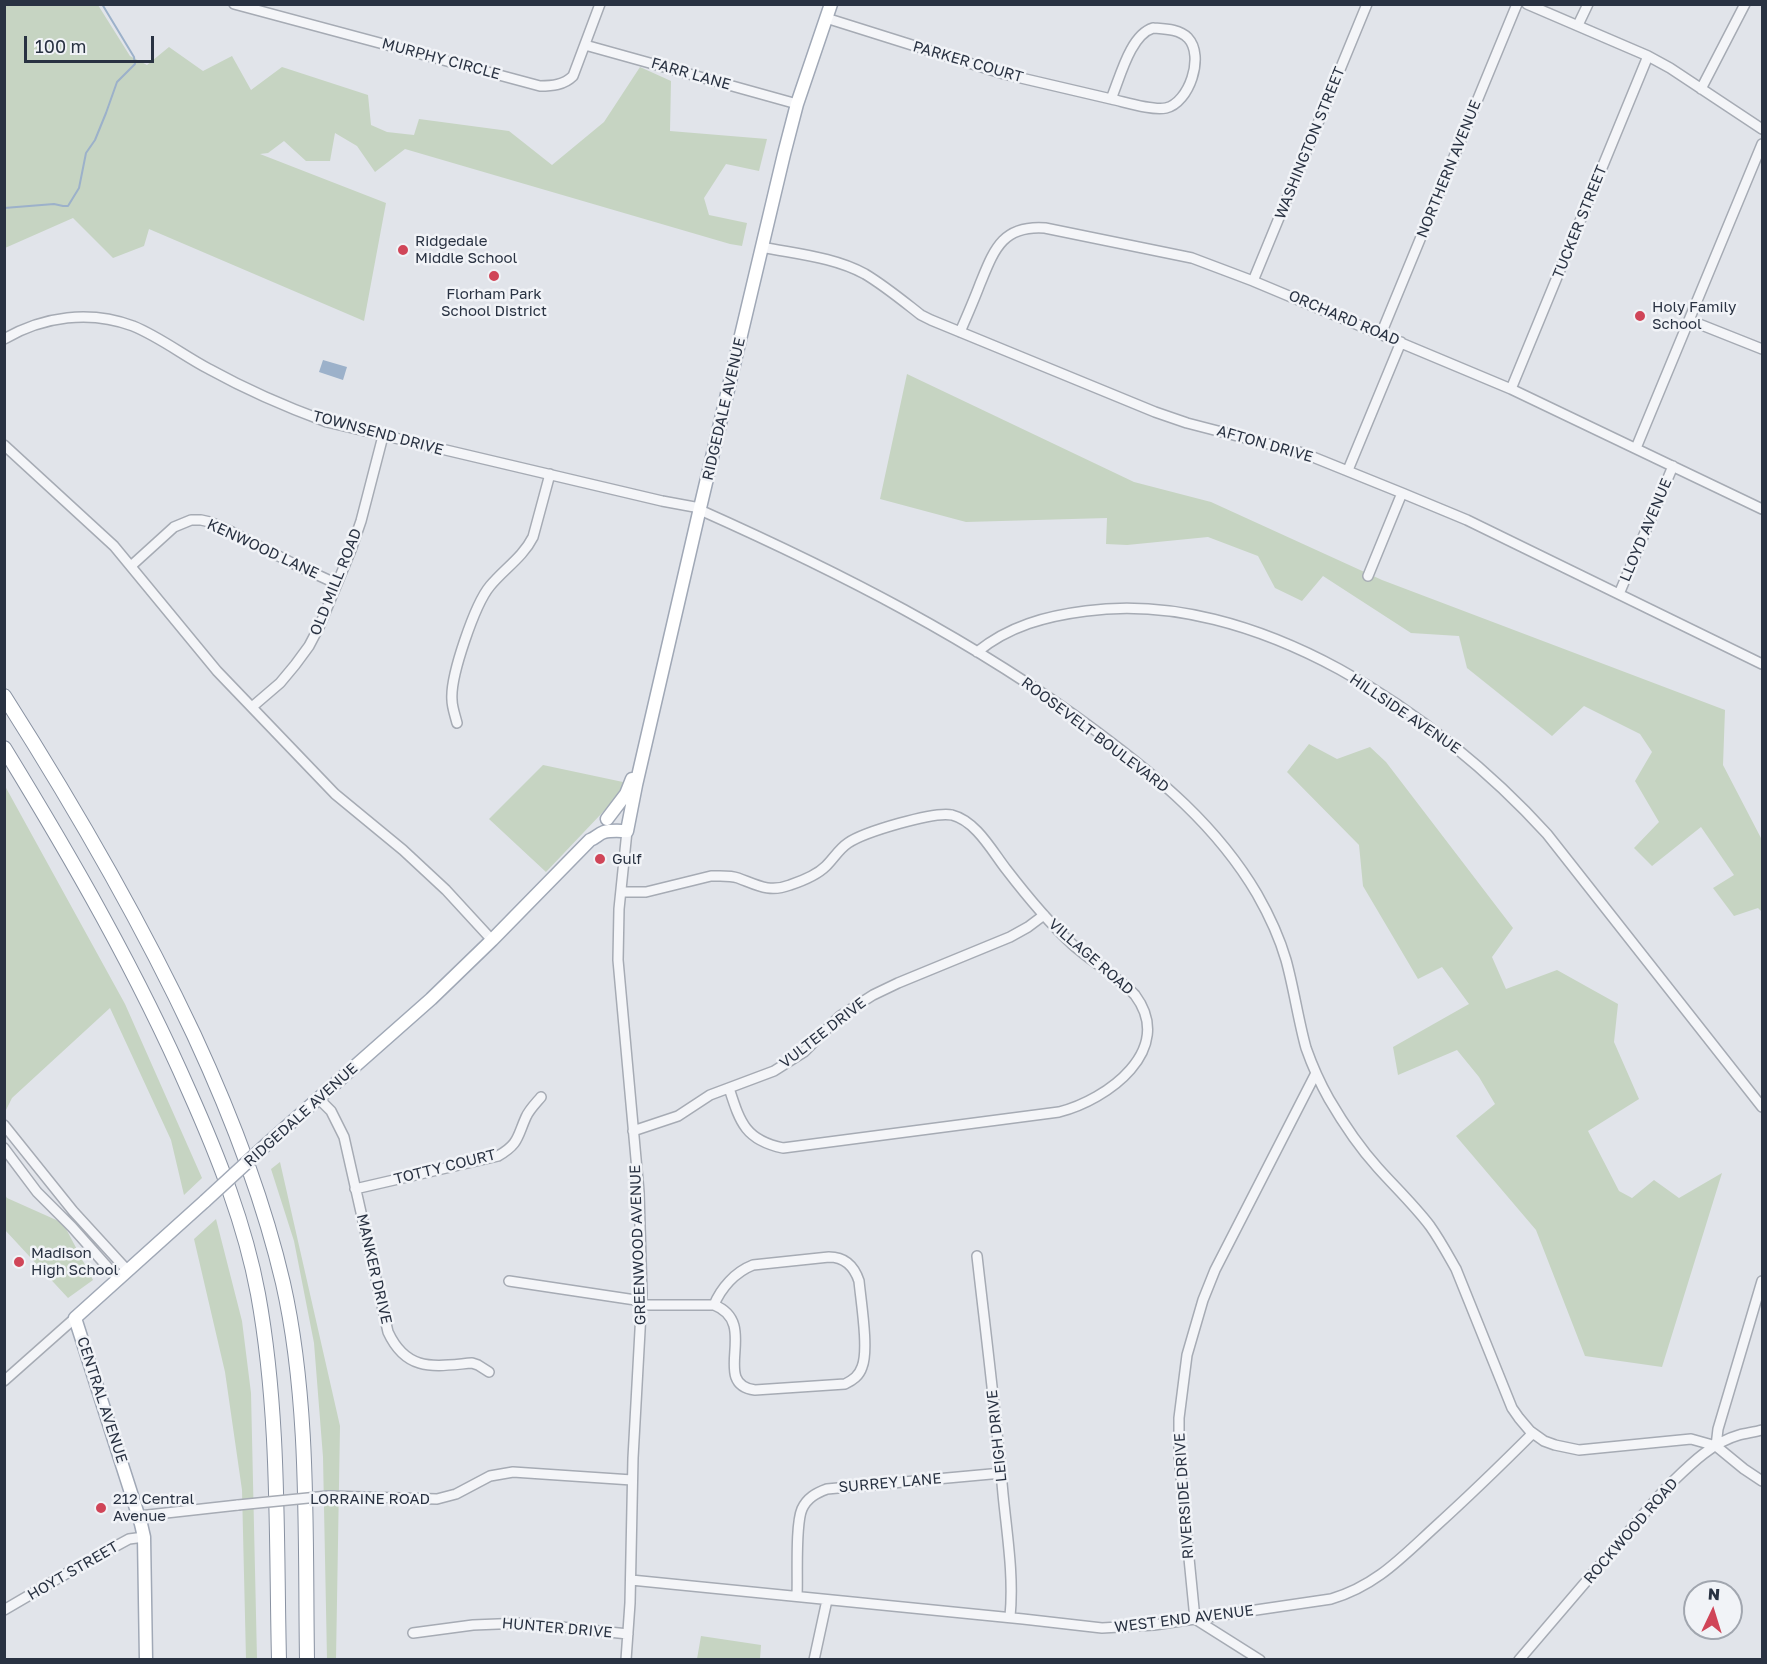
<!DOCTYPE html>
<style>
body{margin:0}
#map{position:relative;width:1767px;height:1664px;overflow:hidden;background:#e1e4ea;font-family:"Golos Text",sans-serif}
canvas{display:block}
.frame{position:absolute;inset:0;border:6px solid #293242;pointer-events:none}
.north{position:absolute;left:1683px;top:1580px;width:60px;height:60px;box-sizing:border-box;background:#f1f3f7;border:2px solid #a1a6af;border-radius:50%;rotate:4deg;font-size:16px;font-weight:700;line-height:24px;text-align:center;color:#293242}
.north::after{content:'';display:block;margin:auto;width:21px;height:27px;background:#d04558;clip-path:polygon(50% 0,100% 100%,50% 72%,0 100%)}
.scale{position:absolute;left:24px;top:36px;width:130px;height:27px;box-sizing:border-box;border:3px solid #293242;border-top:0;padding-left:8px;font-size:18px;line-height:21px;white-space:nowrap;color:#293242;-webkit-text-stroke:4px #f1f3f7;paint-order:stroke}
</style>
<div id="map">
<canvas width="1767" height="1664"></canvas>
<div class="frame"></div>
<div class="north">N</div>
<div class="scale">100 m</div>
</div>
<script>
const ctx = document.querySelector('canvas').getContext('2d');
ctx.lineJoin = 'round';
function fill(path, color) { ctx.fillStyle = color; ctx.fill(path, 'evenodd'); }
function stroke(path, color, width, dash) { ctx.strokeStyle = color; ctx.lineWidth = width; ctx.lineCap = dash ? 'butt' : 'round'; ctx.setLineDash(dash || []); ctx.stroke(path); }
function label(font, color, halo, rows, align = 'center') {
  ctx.font = font + ' "Golos Text",sans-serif'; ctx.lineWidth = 5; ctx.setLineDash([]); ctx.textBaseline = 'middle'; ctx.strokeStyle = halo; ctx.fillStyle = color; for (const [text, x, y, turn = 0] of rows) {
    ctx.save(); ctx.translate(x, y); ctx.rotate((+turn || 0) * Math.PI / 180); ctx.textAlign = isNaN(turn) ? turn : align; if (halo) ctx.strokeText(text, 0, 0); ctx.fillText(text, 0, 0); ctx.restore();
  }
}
fill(new Path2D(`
 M 5,4 L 98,5 L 130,56 L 147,65 L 169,47 L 203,71 L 232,56 L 251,90 L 282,67 L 368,95 L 371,125 L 387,132 L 414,135 L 419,119 L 509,131 L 552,165 L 604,122 L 640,67 L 671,81 L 670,131 L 767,139 L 759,171 L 726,164 L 704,198 L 709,215 L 747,223 L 742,246 L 730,244 L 405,149 L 375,172 L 357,146 L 335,133 L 330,161 L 306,161 L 284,141 L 268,153 L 260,154 L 386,203 L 364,321 L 149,229 L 144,246 L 113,258 L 73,218 L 5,248 Z
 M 907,374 L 1134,482 L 1211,502 L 1382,580 L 1725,710 L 1723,765 L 1762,840 L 1762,912 L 1758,908 L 1734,916 L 1713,888 L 1734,875 L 1701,827 L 1652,866 L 1634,848 L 1659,822 L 1635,781 L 1652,752 L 1640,734 L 1584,706 L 1552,736 L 1467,668 L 1459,636 L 1411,633 L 1323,576 L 1302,601 L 1275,588 L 1258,556 L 1208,537 L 1127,545 L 1106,544 L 1107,518 L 966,522 L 880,499 Z
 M 1309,744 L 1337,759 L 1370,747 L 1386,762 L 1513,928 L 1492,957 L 1506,989 L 1557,970 L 1618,1004 L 1614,1042 L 1639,1099 L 1588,1131 L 1619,1191 L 1632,1198 L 1654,1180 L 1679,1198 L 1722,1173 L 1662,1367 L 1585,1356 L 1536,1230 L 1456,1136 L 1495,1104 L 1479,1077 L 1457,1050 L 1398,1075 L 1393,1047 L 1469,1004 L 1442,967 L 1418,979 L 1363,886 L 1359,845 L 1287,772 Z
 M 543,765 L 623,782 L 621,793 L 546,872 L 489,819 Z
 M 5,786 L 125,1004 L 202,1178 L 184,1195 L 171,1140 L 110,1008 L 12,1098 L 5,1112 Z
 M 280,1162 L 340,1426 L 336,1659 L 327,1659 L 323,1457 L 314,1343 L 294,1241 L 271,1169 Z
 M 4,1193 L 7,1198 L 63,1223 L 93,1280 L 68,1298 L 5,1230 Z
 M 216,1219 L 242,1321 L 251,1393 L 257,1659 L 246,1659 L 242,1490 L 225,1372 L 194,1239 Z
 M 701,1636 L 761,1645 L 760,1659 L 697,1659 Z`), '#c6d4c2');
fill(new Path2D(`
 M 323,360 L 347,367 L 343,380 L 319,372 Z`), '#9cb1ca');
stroke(new Path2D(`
 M 4,208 L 54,204 L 63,206 L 68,206 L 79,188 L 86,153 L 95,140 L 106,113 L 117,82 L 135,64 L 134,57 L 102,4`), '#9cb1ca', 2);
const minor = new Path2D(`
 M 234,4 L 540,86 C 552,86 564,85 573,76 L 600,4
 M 1527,4 L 1648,56 L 1670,68 L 1762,129
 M 826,18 L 1004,74 L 1111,99
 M 1578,25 L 1588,4
 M 1153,28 C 1165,29 1179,29 1188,38 C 1205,56 1189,103 1166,108 C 1152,111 1125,102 1111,99 C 1120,78 1130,35 1153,28 Z
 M 585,45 L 797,104
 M 1701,89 L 1745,4
 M 762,247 C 796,254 834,257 865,274 C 885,286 903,301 921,315 L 931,320 L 1155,412 L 1187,423 L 1303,453 L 1402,493 L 1467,520 L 1762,664
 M 1253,281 L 1367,4
 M 1689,320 L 1762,349
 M 960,332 C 967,316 974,300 980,284 C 994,250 1002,225 1045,228 L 1192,258 L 1253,281 L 1511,389 L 1762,509
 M 1381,334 L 1517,4
 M 4,339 C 44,316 90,310 133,326 C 160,337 184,356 209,369 C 247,390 286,407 327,422 L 662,501 L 700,508
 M 1511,389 L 1648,56
 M 4,445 L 114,546 L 217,671 L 335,794 L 403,850 L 446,890 L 492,940
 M 1636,448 L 1762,144
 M 1348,470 L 1401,342
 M 700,510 C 839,572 973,640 1096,731 C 1158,777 1217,826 1257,894 C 1269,915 1279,936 1286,960 C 1294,989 1298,1019 1306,1048 C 1312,1065 1320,1083 1329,1099 C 1343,1123 1359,1147 1378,1168 C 1395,1187 1414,1205 1430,1226 C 1440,1240 1448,1255 1456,1269 L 1512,1408 L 1519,1418 L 1530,1431 L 1544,1441 L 1555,1445 L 1579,1450 L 1691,1439 L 1716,1446 L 1744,1469 L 1762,1481
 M 131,566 L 174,527 L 191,520 L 201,520 L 210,522 L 232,532 L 294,564 L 337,584
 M 1368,576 L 1402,493
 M 1619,594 L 1673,466
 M 977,652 C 1009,626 1046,616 1086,611 C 1255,588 1439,715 1547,834 L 1762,1107
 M 252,707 L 280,683 L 295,665 L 309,646 L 320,625 L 351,550 L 361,521 L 383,436
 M 457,723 C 455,715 452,707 452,700 C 450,676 475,604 490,586 C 504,569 523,557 533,537 L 550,474
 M 621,892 L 646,892 L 711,876 C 720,876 730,875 738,878 C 757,885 769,893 790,885 C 802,881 817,875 826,866 C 834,858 839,849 848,843 C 864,832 934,811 952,815 C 976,821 992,851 1006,869 C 1026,895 1047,921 1072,944 C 1092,962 1117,976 1135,995 C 1176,1050 1107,1100 1059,1112 L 783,1148 C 745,1140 740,1122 729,1088
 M 318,1098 L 331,1111 L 344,1137 L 388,1332 C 407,1373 435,1366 472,1363 L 478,1365 L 489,1372
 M 4,1125 L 73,1211 L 128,1271
 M 633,1131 L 678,1116 L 710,1095 L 774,1071 L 804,1052 L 840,1016 L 873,995 L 898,983 L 1010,937 L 1028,927 L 1044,915
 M 4,1148 L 37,1192 L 72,1227 L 119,1280
 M 355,1189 L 498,1156 C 519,1144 517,1137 526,1117 C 529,1110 536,1103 541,1097
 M 977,1256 C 986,1335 996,1414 1003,1494 C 1007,1535 1014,1576 1010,1617
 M 829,1257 C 845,1257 854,1266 859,1281 C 861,1302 869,1350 862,1367 C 859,1376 853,1380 845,1384 L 755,1390 C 709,1384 761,1323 714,1305 C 721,1288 735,1272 753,1265 Z
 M 509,1281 L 642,1301
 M 642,1305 L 714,1305
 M 4,1381 L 75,1318
 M 1716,1446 L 1718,1429 L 1762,1281
 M 328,1496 L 437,1499 L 456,1494 L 490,1476 L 513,1472 L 632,1480
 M 139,1516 L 238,1505
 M 631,1580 L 1023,1619 L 1102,1628 L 1154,1625 L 1331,1599 C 1376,1586 1402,1557 1436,1526 C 1469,1496 1501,1465 1533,1433
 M 797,1596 C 798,1577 795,1525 802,1509 C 807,1498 816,1493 827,1489 L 1002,1473
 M 4,1610 L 81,1565 L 129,1539 L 144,1537
 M 413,1633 L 473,1625 L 523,1623 L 628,1634
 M 626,1660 L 630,1603 L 633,1458 L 642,1294 L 639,1192 L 618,960 L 619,909 L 627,831
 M 814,1660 L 827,1600
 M 1260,1660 L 1195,1619 L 1179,1457 L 1179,1418 L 1187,1355 L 1203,1300 L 1215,1270 L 1316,1073
 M 1519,1660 L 1666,1488 C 1687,1468 1710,1443 1739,1435 C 1747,1433 1755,1432 1762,1430`);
const major = new Path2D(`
 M 607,819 L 626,794 L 632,779
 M 268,1143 L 431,999 L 492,940 L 590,840 C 596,838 598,834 604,832 C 611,830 620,831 627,831 L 636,785 L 700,508 L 784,154 L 797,104 L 831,4
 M 146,1660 L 144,1537 L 141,1524 L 75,1318 L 205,1201`);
const highway = new Path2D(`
 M 4,696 C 74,806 139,918 194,1035 C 231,1115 263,1197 283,1283 C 310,1402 305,1537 307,1660
 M 4,748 C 72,859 137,972 189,1091 C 218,1156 245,1224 258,1294 C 280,1415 276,1538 279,1660`);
stroke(minor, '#a6abb4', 12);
stroke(major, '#a0a8b6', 15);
stroke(highway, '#8891a1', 16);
stroke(minor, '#f4f5f8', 9);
stroke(major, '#fff', 12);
stroke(highway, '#fff', 14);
const minorBridge = new Path2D(`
 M 238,1505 L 328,1496`);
const majorBridge = new Path2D(`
 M 205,1201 L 268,1143`);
stroke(minorBridge, '#a6abb4', 12, []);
stroke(majorBridge, '#a0a8b6', 15, []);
stroke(minorBridge, '#f4f5f8', 9);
stroke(majorBridge, '#fff', 12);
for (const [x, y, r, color] of [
 [403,250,6,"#d04558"],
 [494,276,6,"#d04558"],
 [1640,316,6,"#d04558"],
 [600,859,6,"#d04558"],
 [19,1262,6,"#d04558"],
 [101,1508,6,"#d04558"]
]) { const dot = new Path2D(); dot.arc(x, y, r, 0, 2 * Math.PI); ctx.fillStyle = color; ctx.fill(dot); stroke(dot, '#f1f3f7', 2); }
label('15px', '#293242', '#f1f3f7', [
 ["MURPHY CIRCLE",441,59,15],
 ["PARKER COURT",968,62,16],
 ["FARR LANE",691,74,16],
 ["WASHINGTON STREET",1310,143,-68],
 ["NORTHERN AVENUE",1449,169,-68],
 ["TUCKER STREET",1580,222,-68],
 ["ORCHARD ROAD",1344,318,23],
 ["RIDGEDALE AVENUE",724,409,-77],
 ["TOWNSEND DRIVE",378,433,15],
 ["AFTON DRIVE",1265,444,16],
 ["LLOYD AVENUE",1646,530,-67],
 ["KENWOOD LANE",263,549,25],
 ["OLD MILL ROAD",336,582,-68],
 ["HILLSIDE AVENUE",1405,714,34],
 ["ROOSEVELT BOULEVARD",1095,735,37],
 ["VILLAGE ROAD",1091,957,41],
 ["VULTEE DRIVE",823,1033,-38],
 ["RIDGEDALE AVENUE",301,1115,-42],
 ["TOTTY COURT",445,1167,-14],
 ["GREENWOOD AVENUE",638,1245,-92],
 ["MANKER DRIVE",374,1269,77],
 ["CENTRAL AVENUE",102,1400,72],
 ["LEIGH DRIVE",997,1436,-96],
 ["SURREY LANE",890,1483,-5],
 ["RIVERSIDE DRIVE",1184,1496,-94],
 ["LORRAINE ROAD",370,1499],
 ["ROCKWOOD ROAD",1631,1531,-49],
 ["HOYT STREET",73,1571,-30],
 ["WEST END AVENUE",1184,1619,-7],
 ["HUNTER DRIVE",557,1628,5]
]);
label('15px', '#293242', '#f1f3f7', [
 ["Ridgedale",415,241],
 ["Middle School",415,258],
 ["Florham Park",494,294,"center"],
 ["School District",494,311,"center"],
 ["Holy Family",1652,307],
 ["School",1652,324],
 ["Gulf",612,859],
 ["Madison",31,1253],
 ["High School",31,1270],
 ["212 Central",113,1499],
 ["Avenue",113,1516]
], 'left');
</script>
